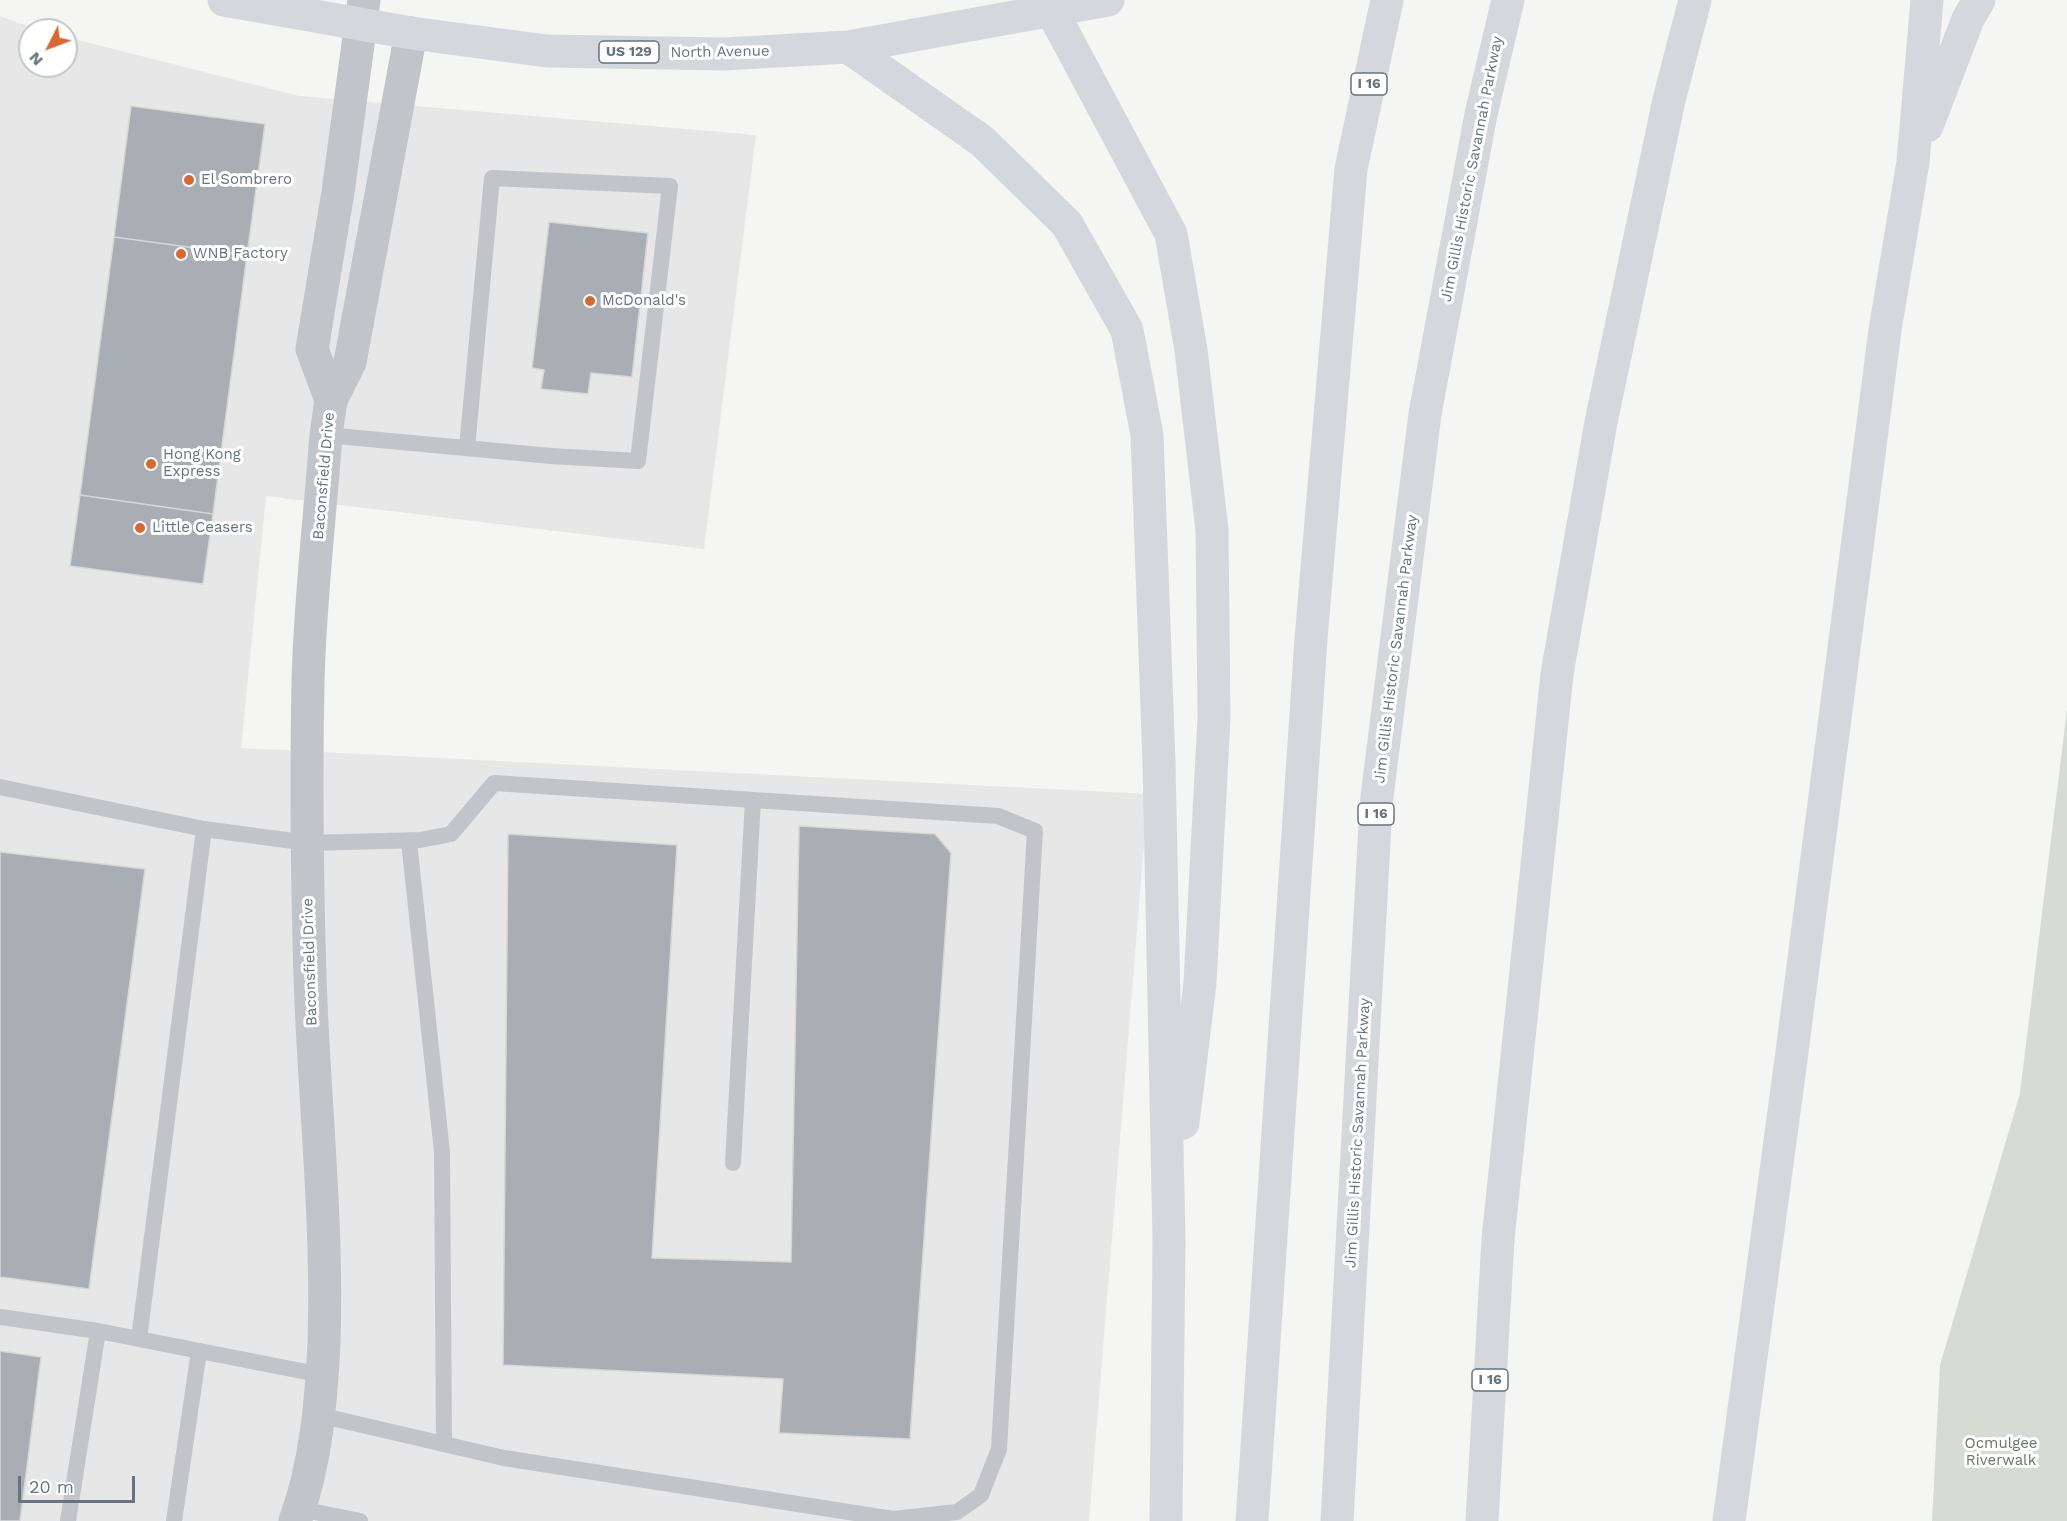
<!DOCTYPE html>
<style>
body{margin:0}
#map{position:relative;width:2067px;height:1521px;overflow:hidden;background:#f5f6f3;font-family:"Work Sans",sans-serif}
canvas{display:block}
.north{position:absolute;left:18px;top:18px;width:60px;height:60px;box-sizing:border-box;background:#fff;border:2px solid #c2c7cd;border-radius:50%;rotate:228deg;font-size:16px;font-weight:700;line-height:24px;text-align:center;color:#667382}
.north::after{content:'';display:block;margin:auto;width:21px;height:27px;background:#d96830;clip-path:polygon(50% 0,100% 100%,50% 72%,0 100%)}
.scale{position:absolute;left:18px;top:1476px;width:117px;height:27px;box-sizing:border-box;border:3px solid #667382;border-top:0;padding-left:8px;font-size:18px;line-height:21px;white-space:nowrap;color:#667382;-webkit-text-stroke:4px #fff;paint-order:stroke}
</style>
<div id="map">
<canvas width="2067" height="1521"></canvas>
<div class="north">N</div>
<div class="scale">20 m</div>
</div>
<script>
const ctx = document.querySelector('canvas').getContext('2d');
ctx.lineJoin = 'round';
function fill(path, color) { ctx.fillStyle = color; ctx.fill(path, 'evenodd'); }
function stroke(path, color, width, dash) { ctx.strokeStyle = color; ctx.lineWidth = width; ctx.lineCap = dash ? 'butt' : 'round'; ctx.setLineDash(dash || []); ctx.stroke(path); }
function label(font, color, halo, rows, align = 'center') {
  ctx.font = font + ' "Work Sans",sans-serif'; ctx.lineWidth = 6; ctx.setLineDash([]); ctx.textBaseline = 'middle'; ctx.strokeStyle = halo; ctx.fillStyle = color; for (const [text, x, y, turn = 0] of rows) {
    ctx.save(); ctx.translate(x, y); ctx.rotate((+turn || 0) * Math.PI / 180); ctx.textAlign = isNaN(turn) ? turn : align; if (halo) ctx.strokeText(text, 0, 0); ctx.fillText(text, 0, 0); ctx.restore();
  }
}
fill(new Path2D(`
 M 0,16 L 38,30 L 30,30 L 30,66 L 66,66 L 66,37 L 299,96 L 756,135 L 704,549 L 266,496 L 241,748 L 1148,794 L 1089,1521 L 0,1521 Z`), '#e6e7e6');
fill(new Path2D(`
 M 2067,709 L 2067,1521 L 1932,1521 L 1940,1365 L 2020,1093 Z`), '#d6dcd4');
const building = new Path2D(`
 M 131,106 L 265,124 L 247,255 L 114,237 Z
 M 549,222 L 648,233 L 632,377 L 591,373 L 588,394 L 541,389 L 544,370 L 532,368 Z
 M 114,237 L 247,255 L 213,514 L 80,495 Z
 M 80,495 L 213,514 L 203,584 L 70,566 Z
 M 799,826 L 935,834 L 951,853 L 910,1439 L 779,1433 L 783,1379 L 503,1365 L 508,834 L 677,845 L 652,1258 L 791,1262 Z
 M 0,852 L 145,869 L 89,1289 L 0,1277 Z
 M 0,1351 L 41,1357 L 20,1521 L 0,1521 Z`);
fill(building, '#a8aeb4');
stroke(building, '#d7d7d5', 1.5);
stroke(new Path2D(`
 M 326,435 L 551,456 L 638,461 L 670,186 L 492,178 L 467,448
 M 0,787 L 204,829 L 139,1339
 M 204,829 L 308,843 L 420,840 L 451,834 L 494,783 L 998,816 L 1035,831 L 999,1449 L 981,1495 L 957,1512 L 893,1519 L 504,1458 L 319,1415
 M 409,841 L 442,1152 L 444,1444
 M 733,1163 L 753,800
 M 0,1317 L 98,1331
 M 300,1509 L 360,1521
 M 68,1521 L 98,1331 L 322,1375
 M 174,1521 L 199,1351`), '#c1c4c8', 16);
stroke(new Path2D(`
 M 331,400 L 312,349 L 338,192 L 364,0
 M 295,1521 C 316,1464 321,1403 324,1343 C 328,1221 314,1099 310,977 C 307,878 306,780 308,681 C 310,599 320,517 326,435 L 331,400 L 350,362 L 411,33`), '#c1c4c8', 33);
stroke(new Path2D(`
 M 224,0 L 411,33 L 547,51 L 724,54 L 848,47 L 1108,0
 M 1046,0 L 1171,234 L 1191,350 L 1212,530 L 1214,718 L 1200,983 L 1183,1123
 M 848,47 L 982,141 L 1067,224 L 1127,330 L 1147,435 L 1159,762 L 1169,1240 L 1166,1521
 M 1927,126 L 1968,19 L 1979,0
 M 1252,1521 L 1311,639 L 1351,169 L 1387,0
 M 1337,1521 L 1376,805 L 1425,414 L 1481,114 L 1508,0
 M 1482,1521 L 1498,1239 L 1557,674 L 1601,422 L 1669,100 L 1695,0
 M 1729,1521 L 1792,1052 L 1885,330 L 1913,162 L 1927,0`), '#d4d8dc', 33);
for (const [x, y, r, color] of [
 [189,180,6,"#d96830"],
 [181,254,6,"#d96830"],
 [590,301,6,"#d96830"],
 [151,464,6,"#d96830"],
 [140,528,6,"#d96830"]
]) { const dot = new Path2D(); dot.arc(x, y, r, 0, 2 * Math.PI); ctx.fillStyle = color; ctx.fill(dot); stroke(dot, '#fff', 2); }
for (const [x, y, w] of [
 [629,52,60],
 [1369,84,36],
 [1376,814,36],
 [1490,1380,36]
]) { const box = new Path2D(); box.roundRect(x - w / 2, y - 11, w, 22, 4.5); ctx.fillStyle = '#fff'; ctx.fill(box); stroke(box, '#667382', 1.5); }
label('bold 14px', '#667382', null, [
 ["US 129",629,52],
 ["I 16",1369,84],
 ["I 16",1376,814],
 ["I 16",1490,1380]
]);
label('15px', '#667382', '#fff', [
 ["North Avenue",720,52,-1],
 ["Jim Gillis Historic Savannah Parkway",1472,169,-79],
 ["Baconsfield Drive",324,476,-85],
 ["Jim Gillis Historic Savannah Parkway",1396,649,-83],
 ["Baconsfield Drive",310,962,-92],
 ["Jim Gillis Historic Savannah Parkway",1358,1133,-87]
]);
label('15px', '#667382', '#fff', [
 ["El Sombrero",201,180],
 ["WNB Factory",193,254],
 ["McDonald's",602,301],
 ["Hong Kong",163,455],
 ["Express",163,472],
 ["Little Ceasers",152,528]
], 'left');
label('15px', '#677965', '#fff', [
 ["Ocmulgee",2001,1444],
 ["Riverwalk",2001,1461]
]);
</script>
